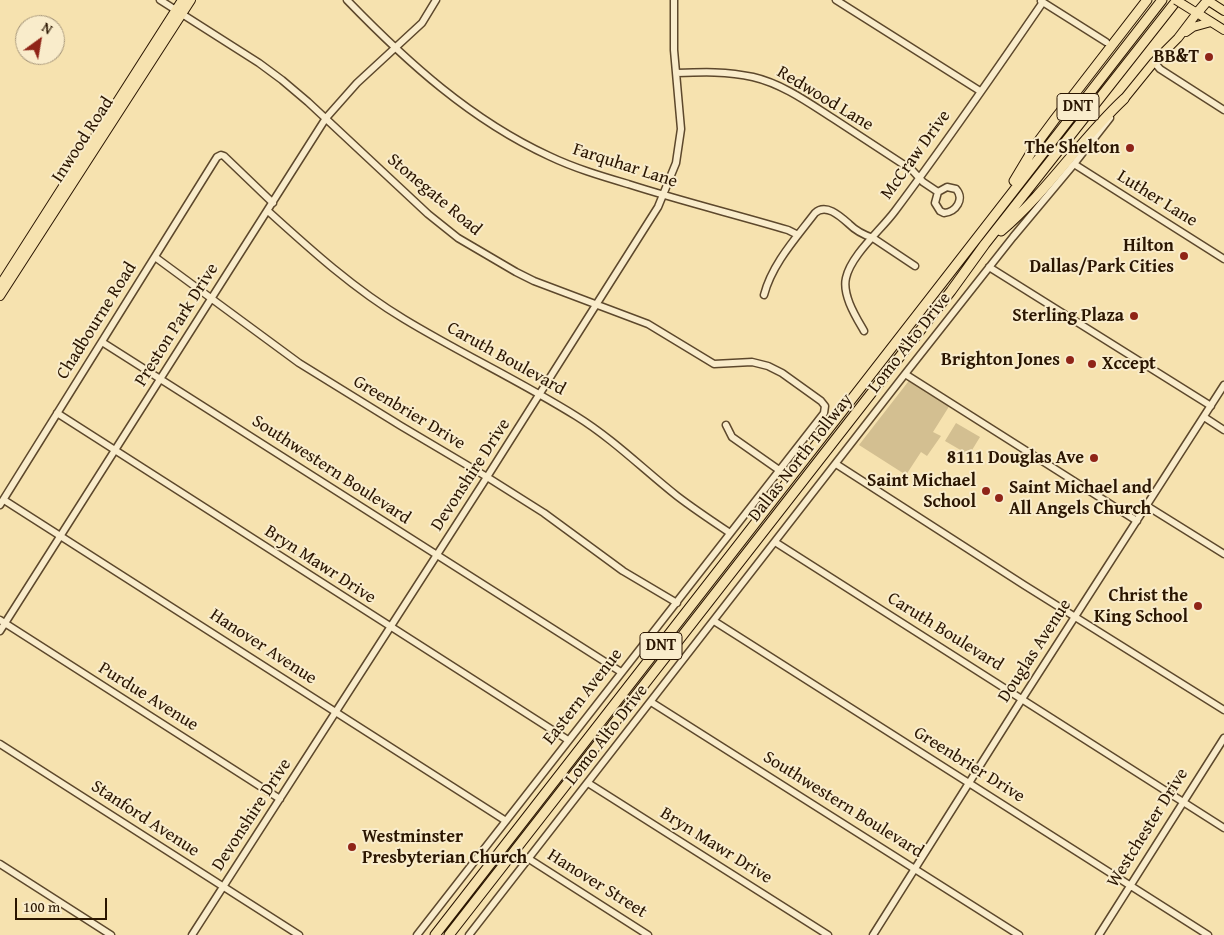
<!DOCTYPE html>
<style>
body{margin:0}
#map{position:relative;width:1224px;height:935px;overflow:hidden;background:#f6e2af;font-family:"Gentium Book Plus",serif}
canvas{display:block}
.north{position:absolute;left:15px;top:15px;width:50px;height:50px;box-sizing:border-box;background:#f9eccb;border:1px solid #a6967a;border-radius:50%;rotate:32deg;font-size:14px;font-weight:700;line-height:20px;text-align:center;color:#2a1500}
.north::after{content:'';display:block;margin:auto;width:18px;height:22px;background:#8f2418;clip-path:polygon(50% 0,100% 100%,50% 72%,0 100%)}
.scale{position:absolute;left:15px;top:898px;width:92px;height:22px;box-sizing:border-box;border:2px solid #2a1500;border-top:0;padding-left:6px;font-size:15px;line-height:18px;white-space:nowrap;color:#2a1500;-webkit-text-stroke:4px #f9eccb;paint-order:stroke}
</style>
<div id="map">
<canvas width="1224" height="935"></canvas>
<div class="north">N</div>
<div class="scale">100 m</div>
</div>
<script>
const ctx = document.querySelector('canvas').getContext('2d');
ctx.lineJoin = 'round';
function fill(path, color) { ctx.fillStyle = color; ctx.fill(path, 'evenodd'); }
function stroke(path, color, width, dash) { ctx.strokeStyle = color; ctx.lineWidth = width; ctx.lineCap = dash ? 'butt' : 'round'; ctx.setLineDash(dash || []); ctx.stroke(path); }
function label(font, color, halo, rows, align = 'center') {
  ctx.font = font + ' "Gentium Book Plus",serif'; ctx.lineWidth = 4; ctx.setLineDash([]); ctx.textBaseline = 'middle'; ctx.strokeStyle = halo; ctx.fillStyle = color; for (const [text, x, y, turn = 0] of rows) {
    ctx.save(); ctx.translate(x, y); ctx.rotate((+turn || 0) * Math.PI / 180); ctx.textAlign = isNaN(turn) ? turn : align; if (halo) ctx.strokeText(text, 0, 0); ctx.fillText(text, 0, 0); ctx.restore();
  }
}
fill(new Path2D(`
 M 911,378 L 950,405 L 933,432 L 941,436 L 927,456 L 921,452 L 906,475 L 859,445 Z
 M 956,423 L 980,437 L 969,455 L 945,441 Z`), '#d3bf91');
const minor = new Path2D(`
 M 160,0 L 259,63 L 282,80 L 308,102 L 428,214 L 458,238 L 516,272 L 534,281 L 648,324 L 714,364 L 752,362 L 768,366 L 782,373 L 821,401 L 825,406 L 824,413 L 417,935
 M 347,0 C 407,62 471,120 549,156 C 574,168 601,176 628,184 C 681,201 734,214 788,230 L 798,235
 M 836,0 L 980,91
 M 1041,1 L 1106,42
 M 1154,62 L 1160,69 L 1224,110
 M 676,73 C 702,72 727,71 753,77 C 783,84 809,103 834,119 C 860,136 886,153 912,170 L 923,182 L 938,192
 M 1074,164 L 1224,259
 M 947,187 L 956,189 C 965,199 956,212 944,213 L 940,211 L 935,203 L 938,192 Z
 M 268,211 C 311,250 354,289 404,319 C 460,353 520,381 576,416 C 613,439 643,469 677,496 C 694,509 712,521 730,533
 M 155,257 L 299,363 L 401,426 L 487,477 L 544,513 L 623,571 L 677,603
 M 989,267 L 1211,406
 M 764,295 C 772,264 796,238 815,213 C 826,203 840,216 849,224 C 855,230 864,235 873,238 L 915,266
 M 864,331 C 856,317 842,295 846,278 C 851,255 881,230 895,211 C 946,143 995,72 1043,2
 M 102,342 L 621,672
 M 905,374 L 1137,521
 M 57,413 L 568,740
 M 1204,417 L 1224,430
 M 726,425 L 732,437 L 779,470
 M 836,464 L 1024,585 L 1224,710
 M 4,500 L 506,821
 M 0,505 L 217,157 L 221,155 L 224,156 L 273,203
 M 1147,506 L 1224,554
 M 775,542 L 1224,828
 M 0,620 L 280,799
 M 714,621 L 1208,935
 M 0,631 L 326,118 L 357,83 L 422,23 L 436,0
 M 651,702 L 1019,935
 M 0,744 L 299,935
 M 588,783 L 828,935
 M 529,859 L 648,935
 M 0,864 L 111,935
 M 192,935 L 487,477 L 658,207 L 676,163 L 681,129 L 674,50 L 674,0
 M 469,935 L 905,374 L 1013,237 L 1074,164 L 1110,118
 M 873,935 L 1022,699 L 1224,385
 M 1099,935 L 1224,738`);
const major = new Path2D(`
 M 1207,0 L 1224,11
 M 1194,11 L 1224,30
 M 1186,32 L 1193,27 L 1211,22
 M 1124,99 L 1154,62 L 1178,38 L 1197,13
 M 0,285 L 182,0
 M 0,296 L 191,0`);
const highway = new Path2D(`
 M 1197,13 L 1208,0
 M 1014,181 L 1035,146 L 1055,119 L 1147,0
 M 1001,231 C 1047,192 1080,140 1124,99
 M 435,935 L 1162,0
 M 449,935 L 951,291 L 985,244 L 1177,0`);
stroke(minor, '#5d482c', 9);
stroke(major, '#2a1500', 10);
stroke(highway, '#2a1500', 11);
stroke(minor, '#f9eccb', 6);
stroke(major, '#f6e2af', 8);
stroke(highway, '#f6e2af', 9);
const majorBridge = new Path2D(`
 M 1176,0 L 1192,10`);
stroke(majorBridge, '#2a1500', 10, []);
stroke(majorBridge, '#f6e2af', 8);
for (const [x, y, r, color] of [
 [1209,57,5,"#8f2418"],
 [1130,148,5,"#8f2418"],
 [1184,256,5,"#8f2418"],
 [1134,316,5,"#8f2418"],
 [1070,360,5,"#8f2418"],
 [1092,364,5,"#8f2418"],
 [1094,458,5,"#8f2418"],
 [986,491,5,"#8f2418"],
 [999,498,5,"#8f2418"],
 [1198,606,5,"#8f2418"],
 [352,847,5,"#8f2418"]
]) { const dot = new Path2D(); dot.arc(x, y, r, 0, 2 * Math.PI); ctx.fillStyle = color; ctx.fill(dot); stroke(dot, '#f9eccb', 2); }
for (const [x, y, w] of [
 [1078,107,42],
 [661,646,42]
]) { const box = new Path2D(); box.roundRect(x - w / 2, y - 13.5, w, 27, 4); ctx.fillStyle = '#f9eccb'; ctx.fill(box); stroke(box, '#2a1500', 1); }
label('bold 16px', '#2a1500', null, [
 ["DNT",1078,107],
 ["DNT",661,646]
]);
label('bold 18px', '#2a1500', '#f9eccb', [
 ["BB&T",1199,57],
 ["The Shelton",1120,148],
 ["Hilton",1174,246],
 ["Dallas/Park Cities",1174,267],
 ["Sterling Plaza",1124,316],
 ["Brighton Jones",1060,360],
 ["Xccept",1102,364,"left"],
 ["8111 Douglas Ave",1084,458],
 ["Saint Michael",976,481],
 ["School",976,502],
 ["Saint Michael and",1009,488,"left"],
 ["All Angels Church",1009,509,"left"],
 ["Christ the",1188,596],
 ["King School",1188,617],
 ["Westminster",362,837,"left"],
 ["Presbyterian Church",362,858,"left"]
], 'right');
label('18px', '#2a1500', '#f9eccb', [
 ["Redwood Lane",825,99,31],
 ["Inwood Road",83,140,-57],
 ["McCraw Drive",916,155,-54],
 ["Farquhar Lane",625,166,18],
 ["Stonegate Road",434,195,40],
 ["Luther Lane",1157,199,32],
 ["Chadbourne Road",97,321,-58],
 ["Preston Park Drive",177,325,-58],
 ["Lomo Alto Drive",910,343,-52],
 ["Caruth Boulevard",506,359,29],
 ["Greenbrier Drive",409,413,31],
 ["Dallas North Tollway",801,458,-52],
 ["Southwestern Boulevard",331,470,33],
 ["Devonshire Drive",471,475,-57],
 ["Bryn Mawr Drive",320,565,33],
 ["Caruth Boulevard",945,632,32],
 ["Hanover Avenue",263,647,33],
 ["Douglas Avenue",1035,651,-57],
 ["Purdue Avenue",148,697,32],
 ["Eastern Avenue",583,697,-52],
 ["Lomo Alto Drive",607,735,-52],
 ["Greenbrier Drive",969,765,32],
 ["Southwestern Boulevard",843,805,32],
 ["Devonshire Drive",252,815,-57],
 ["Stanford Avenue",145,819,33],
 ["Westchester Drive",1148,828,-58],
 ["Bryn Mawr Drive",716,846,32],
 ["Hanover Street",597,884,32]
]);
</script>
